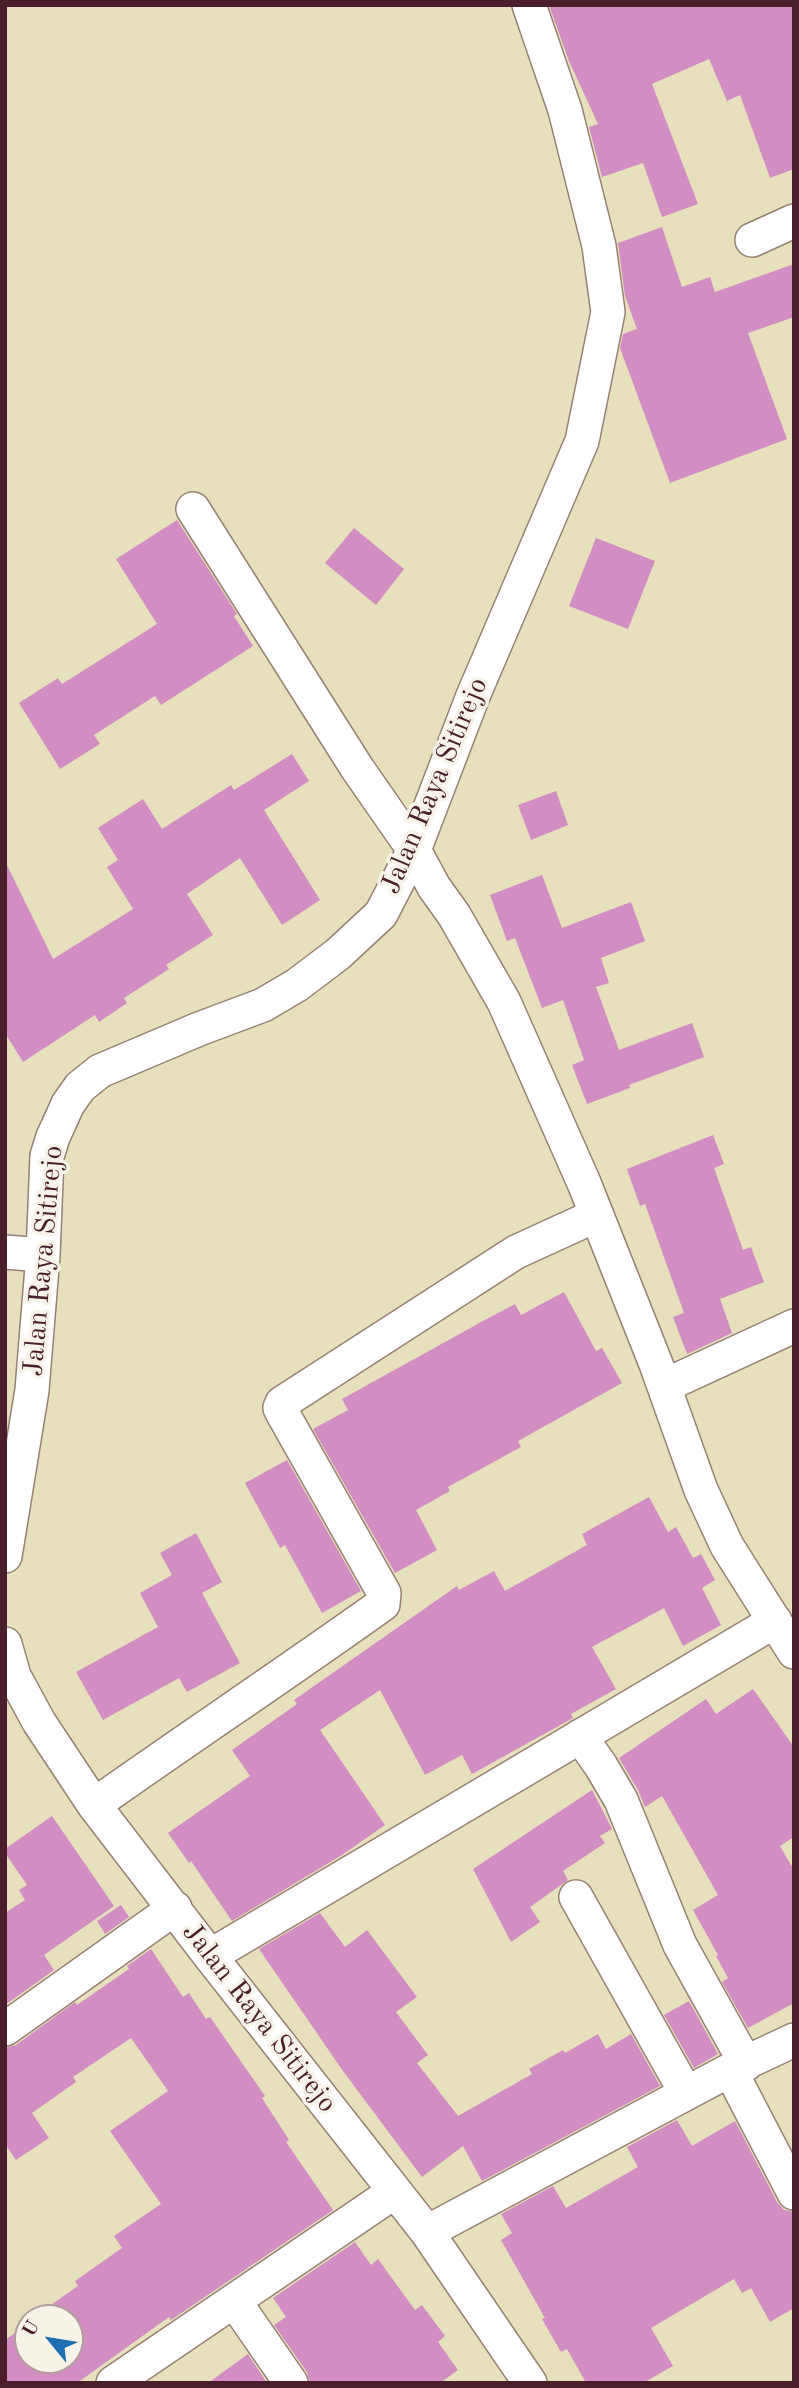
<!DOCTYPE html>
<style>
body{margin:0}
#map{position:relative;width:799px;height:2388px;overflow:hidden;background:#e6e0bc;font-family:"Old Standard TT",serif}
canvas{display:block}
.frame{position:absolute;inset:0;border:7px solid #4a1f2b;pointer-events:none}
.north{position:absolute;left:14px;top:2304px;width:70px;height:70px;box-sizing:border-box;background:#f7f3e8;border:2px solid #b29e9c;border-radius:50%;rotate:300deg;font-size:19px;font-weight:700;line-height:28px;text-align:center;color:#4a1f2b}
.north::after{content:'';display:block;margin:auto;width:24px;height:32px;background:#1f6fb2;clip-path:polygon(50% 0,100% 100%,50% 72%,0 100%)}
</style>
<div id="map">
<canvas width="799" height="2388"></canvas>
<div class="frame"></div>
<div class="north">U</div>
</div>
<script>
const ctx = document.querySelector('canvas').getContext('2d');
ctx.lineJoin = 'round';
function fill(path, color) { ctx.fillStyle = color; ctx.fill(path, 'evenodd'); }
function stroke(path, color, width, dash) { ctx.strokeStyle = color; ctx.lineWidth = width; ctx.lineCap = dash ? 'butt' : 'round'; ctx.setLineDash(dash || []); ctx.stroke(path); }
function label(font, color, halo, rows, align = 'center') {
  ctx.font = font + ' "Old Standard TT",serif'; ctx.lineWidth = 7; ctx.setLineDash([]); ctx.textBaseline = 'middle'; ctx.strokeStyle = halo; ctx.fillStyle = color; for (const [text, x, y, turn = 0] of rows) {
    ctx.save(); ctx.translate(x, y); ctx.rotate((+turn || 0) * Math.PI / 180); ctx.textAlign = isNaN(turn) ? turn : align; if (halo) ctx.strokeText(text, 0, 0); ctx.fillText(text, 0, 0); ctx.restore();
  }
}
fill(new Path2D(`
 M 549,5 L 794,5 L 794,169 L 770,178 L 740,95 L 727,101 L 709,59 L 652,84 L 698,204 L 662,217 L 643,163 L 602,177 L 589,127 L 598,124 L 569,61 Z
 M 662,227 L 682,287 L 710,277 L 715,292 L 794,264 L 794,317 L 748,333 L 787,439 L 670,483 L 620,348 L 623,334 L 637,329 L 625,296 L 618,243 Z
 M 177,520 L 237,614 L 234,616 L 253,646 L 161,705 L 155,696 L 94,735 L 100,744 L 60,769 L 19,703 L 58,678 L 62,684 L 157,624 L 116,559 Z
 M 354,528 L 404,569 L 376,605 L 325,563 Z
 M 596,538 L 655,561 L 628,629 L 569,606 Z
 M 292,754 L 309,781 L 264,810 L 320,900 L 282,925 L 240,858 L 187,894 L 213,935 L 166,965 L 169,969 L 124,998 L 127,1003 L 99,1022 L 95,1015 L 23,1062 L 5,1033 L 5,861 L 53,959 L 133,909 L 107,867 L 118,860 L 98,828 L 143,799 L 162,829 L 231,785 L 234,790 Z
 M 556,791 L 568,825 L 531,840 L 518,805 Z
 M 542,875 L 562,928 L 631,902 L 645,941 L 601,958 L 609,983 L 596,987 L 619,1050 L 692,1023 L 704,1057 L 629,1085 L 630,1088 L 587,1104 L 572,1065 L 584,1060 L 563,1000 L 542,1008 L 515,938 L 507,941 L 490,895 Z
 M 713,1135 L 724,1164 L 714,1168 L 743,1250 L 751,1247 L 764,1282 L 720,1299 L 732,1333 L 687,1354 L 673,1317 L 684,1313 L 645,1204 L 640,1206 L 627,1169 Z
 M 564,1292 L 596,1351 L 602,1348 L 622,1383 L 518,1441 L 521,1447 L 448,1487 L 450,1491 L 416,1510 L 437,1550 L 395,1573 L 313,1429 L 348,1410 L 342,1399 L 483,1321 L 515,1304 L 521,1315 Z
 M 287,1460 L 361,1591 L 322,1613 L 285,1545 L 280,1548 L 245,1483 Z
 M 649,1497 L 668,1532 L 676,1527 L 693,1558 L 701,1554 L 715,1580 L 702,1588 L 721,1625 L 683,1646 L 664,1608 L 592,1647 L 616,1689 L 571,1714 L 573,1718 L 472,1774 L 462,1755 L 425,1775 L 380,1690 L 320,1730 L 385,1825 L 342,1855 L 232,1921 L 191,1861 L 189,1863 L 168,1833 L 250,1776 L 232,1750 L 297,1704 L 294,1700 L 457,1586 L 459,1590 L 494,1571 L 505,1591 L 587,1545 L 582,1534 Z
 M 196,1533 L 222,1582 L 202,1593 L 240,1663 L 187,1692 L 179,1678 L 103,1720 L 76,1672 L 158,1627 L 140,1593 L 172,1575 L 160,1553 Z
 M 753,1689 L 794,1747 L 794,1837 L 780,1846 L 794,1870 L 794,2003 L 748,2028 L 722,1982 L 728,1978 L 716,1956 L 718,1955 L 693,1910 L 718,1895 L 662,1796 L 645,1807 L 638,1790 L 619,1758 L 706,1699 L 716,1714 Z
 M 592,1790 L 612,1829 L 600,1836 L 605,1843 L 563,1871 L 568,1880 L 530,1907 L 540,1922 L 511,1942 L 473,1869 Z
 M 52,1816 L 114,1906 L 44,1955 L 54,1970 L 5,2005 L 5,1913 L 25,1900 L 19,1890 L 27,1885 L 5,1853 L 5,1849 Z
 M 121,1905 L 129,1917 L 105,1934 L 97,1921 Z
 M 320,1913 L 345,1947 L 367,1930 L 417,1997 L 396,2012 L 428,2055 L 417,2063 L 458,2116 L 532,2074 L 529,2069 L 563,2050 L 565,2053 L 598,2034 L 606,2049 L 631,2034 L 660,2086 L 482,2181 L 463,2146 L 422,2177 L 343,2071 L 259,1949 Z
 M 151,1949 L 183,1997 L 189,1993 L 206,2019 L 210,2017 L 265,2096 L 262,2098 L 289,2140 L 286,2142 L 333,2210 L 171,2320 L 169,2317 L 77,2383 L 5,2383 L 5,2340 L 28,2324 L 28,2360 L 70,2360 L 70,2318 L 32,2318 L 78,2286 L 75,2281 L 122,2248 L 114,2236 L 161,2204 L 110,2131 L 168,2091 L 131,2038 L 73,2077 L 76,2082 L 32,2113 L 49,2138 L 16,2160 L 5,2144 L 5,2048 L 16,2045 L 75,2002 L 77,2005 L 129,1969 L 127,1966 Z
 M 689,2001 L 718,2054 L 694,2068 L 664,2015 Z
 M 677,2120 L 692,2146 L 735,2121 L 777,2202 L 784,2210 L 794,2212 L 794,2308 L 770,2322 L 751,2288 L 742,2293 L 734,2279 L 651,2328 L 673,2366 L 643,2383 L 586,2383 L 567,2349 L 561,2352 L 542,2319 L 545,2318 L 501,2240 L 512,2233 L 501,2214 L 553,2186 L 566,2208 L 638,2167 L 627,2147 Z
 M 355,2242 L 371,2265 L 378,2259 L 415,2310 L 422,2305 L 445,2336 L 438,2342 L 458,2370 L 440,2383 L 310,2383 L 307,2372 L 274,2325 L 286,2317 L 273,2298 Z
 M 248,2354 L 267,2383 L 208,2383 Z`), '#d28dc2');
const street = new Path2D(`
 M 752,240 L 794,221
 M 193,509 L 357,768 L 414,850 L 434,887 L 454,915 L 504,1002 L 584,1183 L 656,1364 L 701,1490 L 727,1546 L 794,1652
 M 5,1252 L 43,1255
 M 664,1386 L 794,1326
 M 5,1556 L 32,1390 L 43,1255 L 47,1156 L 53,1137 L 68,1104 L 80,1087 L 100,1071 L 199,1029 L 263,1005 L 297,985 L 338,954 L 381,914 L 414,850 L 473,696 L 582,441 L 608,312 L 599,246 L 565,110 L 529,5
 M 5,1644 L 14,1676 L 39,1722 L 94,1805 L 210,1956 L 427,2232 L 530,2383
 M 580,1736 L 601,1766 L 621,1800 L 680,1945 L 746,2064
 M 94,1805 C 190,1737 288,1672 383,1604 L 384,1593 L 283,1414 L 280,1408 L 282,1403 L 516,1252 L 597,1215
 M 576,1897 L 686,2093
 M 210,1956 L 775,1621
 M 5,2029 L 175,1908
 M 730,2070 L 794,2193
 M 427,2232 L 730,2070 L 794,2040
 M 235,2302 L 291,2383
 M 113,2383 L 394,2192`);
stroke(street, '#988074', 36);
stroke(street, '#fff', 33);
label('28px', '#4a1f2b', '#f7f3e8', [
 ["Jalan Raya Sitirejo",435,786,-67],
 ["Jalan Raya Sitirejo",44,1261,-85],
 ["Jalan Raya Sitirejo",259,2018,52]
]);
</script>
